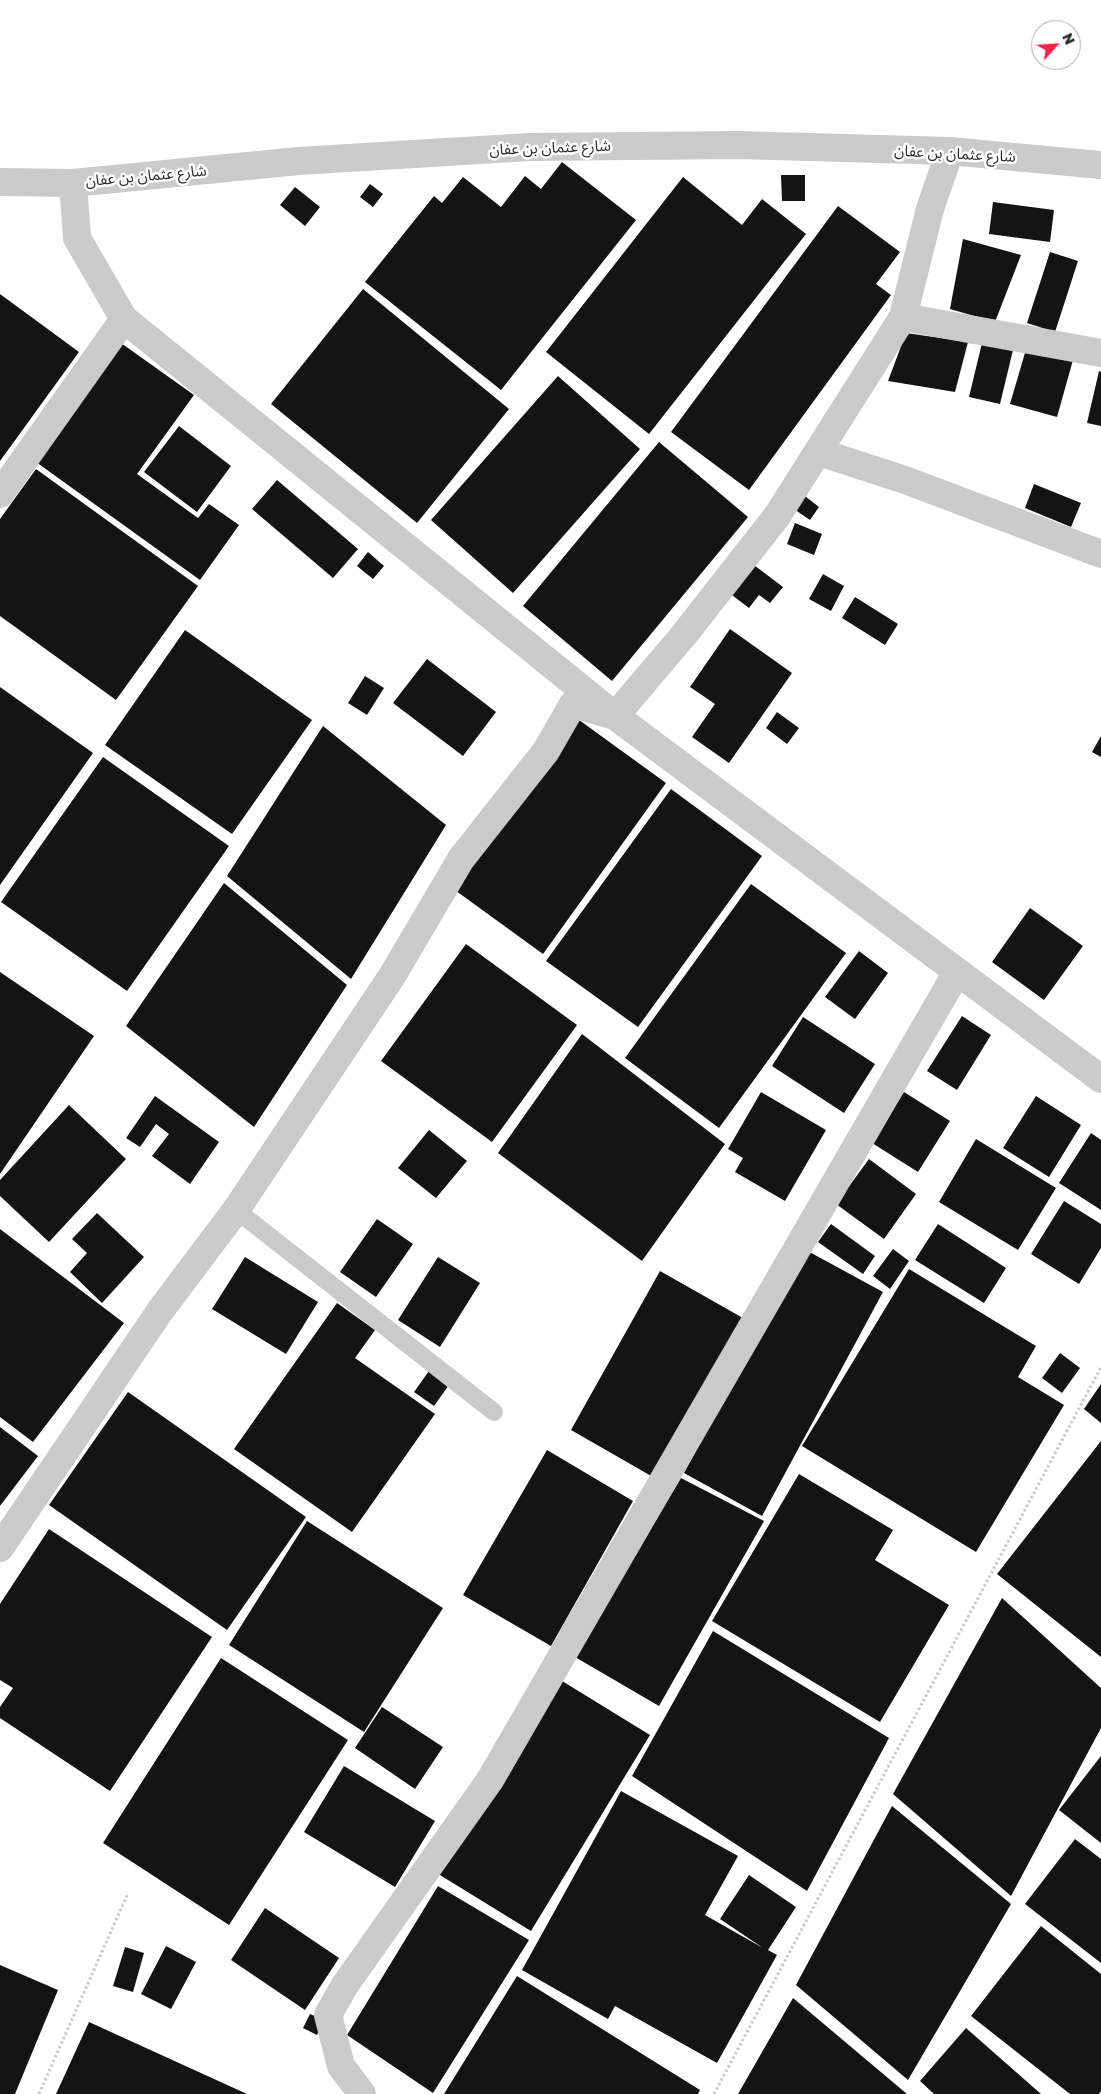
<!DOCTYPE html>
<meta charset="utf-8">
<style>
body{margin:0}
#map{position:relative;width:1101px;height:2094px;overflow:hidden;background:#fff;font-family:"Golos Text",sans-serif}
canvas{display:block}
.north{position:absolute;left:1031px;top:20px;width:50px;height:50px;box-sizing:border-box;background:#fff;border:1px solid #ababab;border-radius:50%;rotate:64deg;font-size:14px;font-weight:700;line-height:20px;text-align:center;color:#2d2d2d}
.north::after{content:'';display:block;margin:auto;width:18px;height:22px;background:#ed2548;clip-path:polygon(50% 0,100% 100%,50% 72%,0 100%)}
</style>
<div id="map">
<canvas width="1101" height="2094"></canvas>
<div class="north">N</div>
</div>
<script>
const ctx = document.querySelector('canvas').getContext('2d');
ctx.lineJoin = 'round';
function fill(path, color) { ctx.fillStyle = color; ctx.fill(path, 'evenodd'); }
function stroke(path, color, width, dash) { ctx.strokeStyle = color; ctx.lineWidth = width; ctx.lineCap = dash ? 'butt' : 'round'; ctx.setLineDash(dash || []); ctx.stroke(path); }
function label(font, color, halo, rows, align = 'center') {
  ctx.font = font + ' "Golos Text","Noto Sans Arabic",sans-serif'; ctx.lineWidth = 5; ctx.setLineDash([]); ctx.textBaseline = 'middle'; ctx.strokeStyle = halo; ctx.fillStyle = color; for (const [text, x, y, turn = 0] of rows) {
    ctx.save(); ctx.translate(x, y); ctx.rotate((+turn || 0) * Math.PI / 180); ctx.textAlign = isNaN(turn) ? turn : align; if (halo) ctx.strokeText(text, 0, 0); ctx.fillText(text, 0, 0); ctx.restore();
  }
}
fill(new Path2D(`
 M 562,162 L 636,220 L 501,390 L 365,282 L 434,196 L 442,203 L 463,177 L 501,207 L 525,176 L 541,189 Z
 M 781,175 L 805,175 L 805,201 L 782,201 Z
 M 683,177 L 742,225 L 762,199 L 806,234 L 649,434 L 546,352 Z
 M 370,184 L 383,194 L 373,207 L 360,197 Z
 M 295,187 L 320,207 L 305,226 L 280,205 Z
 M 993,202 L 1054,210 L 1050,242 L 989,234 Z
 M 838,206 L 900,252 L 876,284 L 891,295 L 749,490 L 671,432 Z
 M 963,239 L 1021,255 L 995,322 L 950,309 Z
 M 1050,252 L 1078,261 L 1055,332 L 1027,323 Z
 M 363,289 L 509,409 L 417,523 L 271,404 Z
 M 0,294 L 79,352 L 0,461 Z
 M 906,333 L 968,342 L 955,392 L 888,381 Z
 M 121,343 L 194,395 L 137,474 L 198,518 L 209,504 L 239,525 L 200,580 L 36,462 Z
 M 982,343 L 1013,350 L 1000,404 L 969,397 Z
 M 1027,346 L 1073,360 L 1057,417 L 1010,404 Z
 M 1099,371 L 1101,372 L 1101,426 L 1087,423 Z
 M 558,376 L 640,449 L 513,593 L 431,520 Z
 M 179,426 L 231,466 L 197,512 L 144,472 Z
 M 659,442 L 748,517 L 612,681 L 523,606 Z
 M 36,469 L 198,586 L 116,700 L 0,616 L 0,519 Z
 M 277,480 L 358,549 L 333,578 L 252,509 Z
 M 1034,484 L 1081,503 L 1071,527 L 1025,508 Z
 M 801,493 L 819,507 L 810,520 L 791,507 Z
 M 795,523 L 822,534 L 814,555 L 787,544 Z
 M 368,552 L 384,566 L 373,579 L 357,566 Z
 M 750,562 L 783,587 L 770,603 L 759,595 L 749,608 L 728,592 Z
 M 823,574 L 844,586 L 831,611 L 809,599 Z
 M 855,597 L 898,624 L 885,645 L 842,618 Z
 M 730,629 L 792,673 L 729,763 L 692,737 L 715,704 L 690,687 Z
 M 185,630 L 312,720 L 232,834 L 105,745 Z
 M 427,659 L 496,712 L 463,756 L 393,703 Z
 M 365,676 L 384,688 L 367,715 L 348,703 Z
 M 0,687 L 93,753 L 0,885 Z
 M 777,712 L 799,728 L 787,744 L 766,728 Z
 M 575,717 L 666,783 L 543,954 L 452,888 Z
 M 323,726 L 446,825 L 351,979 L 227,876 Z
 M 1101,736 L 1101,757 L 1092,752 Z
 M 103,757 L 229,846 L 127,991 L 1,902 Z
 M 671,789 L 762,856 L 638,1027 L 546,961 Z
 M 224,883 L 347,985 L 254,1127 L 126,1026 Z
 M 751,884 L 846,953 L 719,1128 L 625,1058 Z
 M 1030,908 L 1083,946 L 1044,1000 L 992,962 Z
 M 466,944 L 577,1025 L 492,1142 L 381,1061 Z
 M 859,951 L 888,973 L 855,1019 L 825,997 Z
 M 0,972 L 94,1036 L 0,1174 Z
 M 962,1016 L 991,1035 L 957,1090 L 927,1071 Z
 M 803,1017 L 875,1064 L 844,1113 L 772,1066 Z
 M 582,1034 L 725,1144 L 642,1261 L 498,1153 Z
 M 761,1092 L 826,1130 L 785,1201 L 735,1172 L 743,1158 L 728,1149 Z
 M 904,1092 L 950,1121 L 918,1172 L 872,1143 Z
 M 155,1096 L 219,1142 L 190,1184 L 152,1156 L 169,1134 L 156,1124 L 140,1147 L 126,1138 Z
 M 1036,1096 L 1081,1125 L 1049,1177 L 1003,1148 Z
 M 69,1105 L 126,1159 L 49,1242 L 0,1196 L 0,1180 Z
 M 429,1130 L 467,1161 L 436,1198 L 398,1168 Z
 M 1091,1133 L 1101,1140 L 1101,1210 L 1059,1183 Z
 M 976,1139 L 1056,1188 L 1018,1250 L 939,1202 Z
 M 869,1159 L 916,1194 L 884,1239 L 836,1204 Z
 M 1064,1201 L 1101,1224 L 1101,1248 L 1079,1284 L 1031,1254 Z
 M 97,1213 L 144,1257 L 102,1303 L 70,1272 L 87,1253 L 72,1239 Z
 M 377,1219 L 413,1244 L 376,1297 L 340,1272 Z
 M 831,1224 L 875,1256 L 863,1274 L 818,1242 Z
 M 938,1224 L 1006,1268 L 984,1303 L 915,1260 Z
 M 0,1229 L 124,1323 L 33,1442 L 0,1417 Z
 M 804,1249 L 883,1292 L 762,1516 L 684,1473 Z
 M 893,1249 L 909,1261 L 890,1289 L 873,1276 Z
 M 245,1257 L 318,1302 L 286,1354 L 212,1309 Z
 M 438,1257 L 480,1283 L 440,1347 L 398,1320 Z
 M 909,1269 L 1036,1346 L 1018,1377 L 1064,1405 L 976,1552 L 802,1446 Z
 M 660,1271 L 743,1318 L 653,1477 L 571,1430 Z
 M 337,1303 L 375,1330 L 355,1358 L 435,1414 L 352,1532 L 234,1449 Z
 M 1060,1353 L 1080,1368 L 1062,1393 L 1042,1378 Z
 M 429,1371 L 449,1385 L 434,1406 L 414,1392 Z
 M 1101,1384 L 1101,1423 L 1084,1409 Z
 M 128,1392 L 306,1517 L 227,1630 L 49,1505 Z
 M 0,1427 L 38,1456 L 0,1506 Z
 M 1101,1441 L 1101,1657 L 997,1574 Z
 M 547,1450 L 633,1501 L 551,1646 L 463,1595 Z
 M 799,1474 L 893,1530 L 875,1560 L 949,1605 L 880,1722 L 712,1621 Z
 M 681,1478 L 764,1521 L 659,1706 L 575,1657 Z
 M 307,1521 L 443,1608 L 364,1732 L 229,1645 Z
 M 49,1529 L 212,1637 L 110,1791 L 0,1718 L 0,1707 L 13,1688 L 0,1680 L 0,1604 Z
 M 1002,1598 L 1101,1688 L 1101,1728 L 1011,1896 L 893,1794 Z
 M 713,1631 L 889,1738 L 807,1891 L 632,1776 Z
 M 221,1658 L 348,1740 L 229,1925 L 103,1843 Z
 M 554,1676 L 650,1735 L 531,1931 L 435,1872 Z
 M 382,1707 L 443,1747 L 415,1789 L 355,1748 Z
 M 1101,1756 L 1101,1843 L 1059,1810 Z
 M 344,1766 L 435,1821 L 395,1887 L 304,1832 Z
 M 621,1791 L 738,1856 L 705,1915 L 763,1948 L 720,1919 L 749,1875 L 796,1907 L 768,1950 L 777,1955 L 717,2063 L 615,2006 L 608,2019 L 522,1970 Z
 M 892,1806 L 1011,1904 L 908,2080 L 796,1985 Z
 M 1075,1839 L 1101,1859 L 1101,1963 L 1025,1904 Z
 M 438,1886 L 529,1940 L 433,2093 L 347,2035 Z
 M 265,1908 L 339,1958 L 305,2010 L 231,1960 Z
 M 1041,1926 L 1101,1974 L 1101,2091 L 1099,2094 L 1070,2094 L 971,2016 Z
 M 166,1946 L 196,1962 L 171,2009 L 141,1994 Z
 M 125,1947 L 144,1953 L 133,1992 L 113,1986 Z
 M 0,1965 L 58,1990 L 15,2094 L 0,2094 Z
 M 517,1976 L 700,2090 L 698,2094 L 444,2094 Z
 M 793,1998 L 907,2094 L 738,2094 Z
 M 310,2014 L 324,2020 L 317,2035 L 303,2028 Z
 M 89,2022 L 247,2094 L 56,2094 Z
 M 966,2028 L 1041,2094 L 934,2094 L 920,2081 Z`), '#141414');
stroke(new Path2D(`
 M 39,2094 L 128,1893
 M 714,2094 L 1101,1367`), '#cacaca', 3, [2.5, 2.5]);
stroke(new Path2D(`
 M 236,1210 L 494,1412`), '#cacaca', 18);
stroke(new Path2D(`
 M 0,182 L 73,183 L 299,161 L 529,147 L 738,145 L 950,151 L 1101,165
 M 73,183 L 77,238 L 124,319 L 615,716 L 1101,1079
 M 903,317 L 1101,353
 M 819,452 L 905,480 L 1101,554
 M 0,494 L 124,319
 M 0,1548 L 160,1311 L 236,1210 L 392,976 L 461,859 L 546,751 L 573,704 L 615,716 L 683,636 L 777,516 L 903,317 L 930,209 L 950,151
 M 362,2094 L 341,2066 L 328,2015 L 345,1985 L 490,1780 L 957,972`), '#cacaca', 28);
label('15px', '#2d2d2d', '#fff', [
 ["شارع عثمان بن عفان",550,148,-2],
 ["شارع عثمان بن عفان",955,154,3],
 ["شارع عثمان بن عفان",146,176,-5]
]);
</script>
